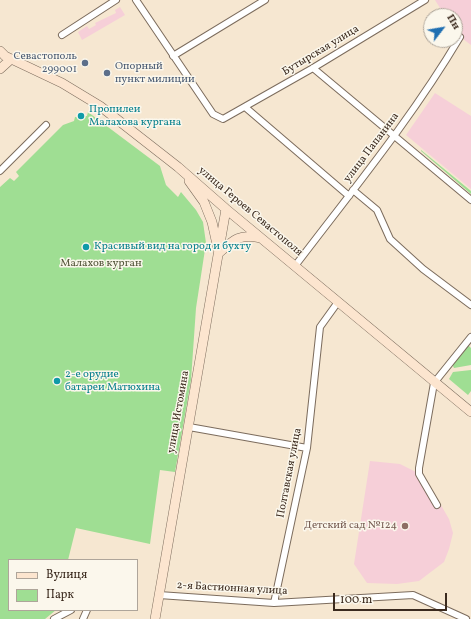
<!DOCTYPE html>
<meta charset="utf-8">
<style>
body{margin:0}
#map{position:relative;width:471px;height:619px;overflow:hidden;background:#f6e7d1;font-family:Vollkorn,serif}
canvas{display:block}
.legend{position:absolute;left:8px;top:559px;width:130px;height:52px;box-sizing:border-box;background:#fbf7ec;border:1px solid #aea59a;margin:0;padding:5px 7px;list-style:none;font-size:12px;color:#3b2a1e}
.legend li{display:flex;align-items:center;gap:8px;height:20px}
.legend b{width:20px;border:1px solid #aea59a}
.north{position:absolute;left:423px;top:8px;width:40px;height:40px;box-sizing:border-box;background:#fbf7ec;border:1px solid #aea59a;border-radius:50%;rotate:59deg;font-size:11px;font-weight:700;line-height:16px;text-align:center;color:#3b2a1e}
.north::after{content:'';display:block;margin:auto;width:14px;height:18px;background:#1f6fb2;clip-path:polygon(50% 0,100% 100%,50% 72%,0 100%)}
.scale{position:absolute;left:333px;top:593px;width:114px;height:18px;box-sizing:border-box;border:2px solid #3b2a1e;border-top:0;padding-left:5px;font-size:12px;line-height:14px;white-space:nowrap;color:#3b2a1e;-webkit-text-stroke:3px #fbf7ec;paint-order:stroke}
</style>
<div id="map">
<canvas width="471" height="619"></canvas>
<ul class="legend">
<li><b style="height:5px;background:#fce5cf"></b>Вулиця</li>
<li><b style="height:11px;background:#9fde93"></b>Парк</li>
</ul>
<div class="north">Пн</div>
<div class="scale">100 m</div>
</div>
<script>
const ctx = document.querySelector('canvas').getContext('2d');
ctx.lineJoin = 'round';
function fill(path, color) { ctx.fillStyle = color; ctx.fill(path, 'evenodd'); }
function stroke(path, color, width, dash) { ctx.strokeStyle = color; ctx.lineWidth = width; ctx.lineCap = dash ? 'butt' : 'round'; ctx.setLineDash(dash || []); ctx.stroke(path); }
function label(font, color, halo, rows, align = 'center') {
  ctx.font = font + ' Vollkorn,serif'; ctx.lineWidth = 3; ctx.setLineDash([]); ctx.textBaseline = 'middle'; ctx.strokeStyle = halo; ctx.fillStyle = color; for (const [text, x, y, turn = 0] of rows) {
    ctx.save(); ctx.translate(x, y); ctx.rotate((+turn || 0) * Math.PI / 180); ctx.textAlign = isNaN(turn) ? turn : align; if (halo) ctx.strokeText(text, 0, 0); ctx.fillText(text, 0, 0); ctx.restore();
  }
}
fill(new Path2D(`
 M 435,0 L 471,0 L 471,45 L 455,33 L 455,16 L 445,16 Z
 M 120,7 L 125,15 L 82,40 L 78,32 L 87,26 L 89,29 L 96,25 L 95,23 L 116,13 L 115,10 Z
 M 435,93 L 471,116 L 471,189 L 406,135 Z
 M 370,461 L 400,464 L 424,476 L 449,519 L 453,533 L 449,549 L 444,562 L 419,581 L 397,584 L 367,583 L 354,564 Z`), '#f6cfd8');
fill(new Path2D(`
 M 88,112 L 160,166 L 166,185 L 178,197 L 181,192 L 196,210 L 203,222 L 206,243 L 196,308 L 191,380 L 175,472 L 160,470 L 150,544 L 76,528 L 68,560 L 9,560 L 9,610 L 56,610 L 45,619 L 0,619 L 0,187 L 10,178 L 14,181 L 19,176 L 16,172 L 63,125 L 74,121 L 75,117 L 87,116 Z
 M 421,150 L 471,191 L 471,194 L 421,151 Z
 M 468,345 L 471,348 L 471,365 L 454,368 L 452,364 Z
 M 471,370 L 471,391 L 468,395 L 449,379 L 453,372 Z`), '#9fde93');
const street = new Path2D(`
 M 136,0 L 213,114 L 223,119 L 313,68 L 425,0
 M 62,35 L 116,0
 M 173,56 L 265,0
 M 313,68 L 471,200
 M 245,107 L 349,196
 M 0,171 L 46,125
 M 353,190 L 377,210 L 390,239 L 423,269 L 471,305
 M 295,266 C 352,191 412,118 460,37
 M 189,427 L 307,448
 M 437,505 L 419,474 L 419,468 L 434,383 L 471,337
 M 159,595 L 274,603 L 413,595 L 466,619
 M 274,603 L 307,448 L 320,327 L 338,302
 M 54,619 L 71,610
 M 83,619 L 87,610`);
const secondary = new Path2D(`
 M 0,51 L 5,56 L 62,83 L 100,106 L 178,167 L 226,209 L 471,412
 M 0,69 L 11,59
 M 189,181 L 204,202 L 212,222 L 218,249
 M 219,253 C 233,240 240,233 260,238
 M 155,619 L 226,209`);
stroke(street, '#7c6c5d', 8);
stroke(secondary, '#7c6c5d', 10);
stroke(street, '#fff', 6);
stroke(secondary, '#fce5cf', 9);
for (const [x, y, r, color] of [
 [85,63,4,"#5c6f8a"],
 [107,73,4,"#5c6f8a"],
 [81,116,4,"#0f9aa8"],
 [86,247,4,"#0f9aa8"],
 [57,381,4,"#0f9aa8"],
 [405,526,4,"#8d6e63"]
]) { const dot = new Path2D(); dot.arc(x, y, r, 0, 2 * Math.PI); ctx.fillStyle = color; ctx.fill(dot); stroke(dot, '#fbf7ec', 1.5); }
label('11px', '#3b2a1e', '#fbf7ec', [
 ["Бутырская улица",321,51,-31],
 ["улица Папанина",372,148,-53],
 ["улица Героев Севастополя",250,212,40],
 ["улица Истомина",179,412,-80],
 ["Полтавская улица",290,473,-79],
 ["2-я Бастионная улица",232,589,3]
]);
label('11px', '#4e5e75', '#fbf7ec', [
 ["Севастополь",77,57],
 ["299001",77,70],
 ["Опорный",115,67,"left"],
 ["пункт милиции",115,80,"left"]
], 'right');
label('11px', '#0d838f', '#fbf7ec', [
 ["Пропилеи",89,110],
 ["Малахова кургана",89,123],
 ["Красивый вид на город и бухту",94,247],
 ["2-е орудие",65,375],
 ["батареи Матюхина",65,388]
], 'left');
label('11px', '#54573b', '#fbf7ec', [
 ["Малахов курган",101,264]
]);
label('11px', '#785e54', '#fbf7ec', [
 ["Детский сад №124",397,526]
], 'right');
</script>
